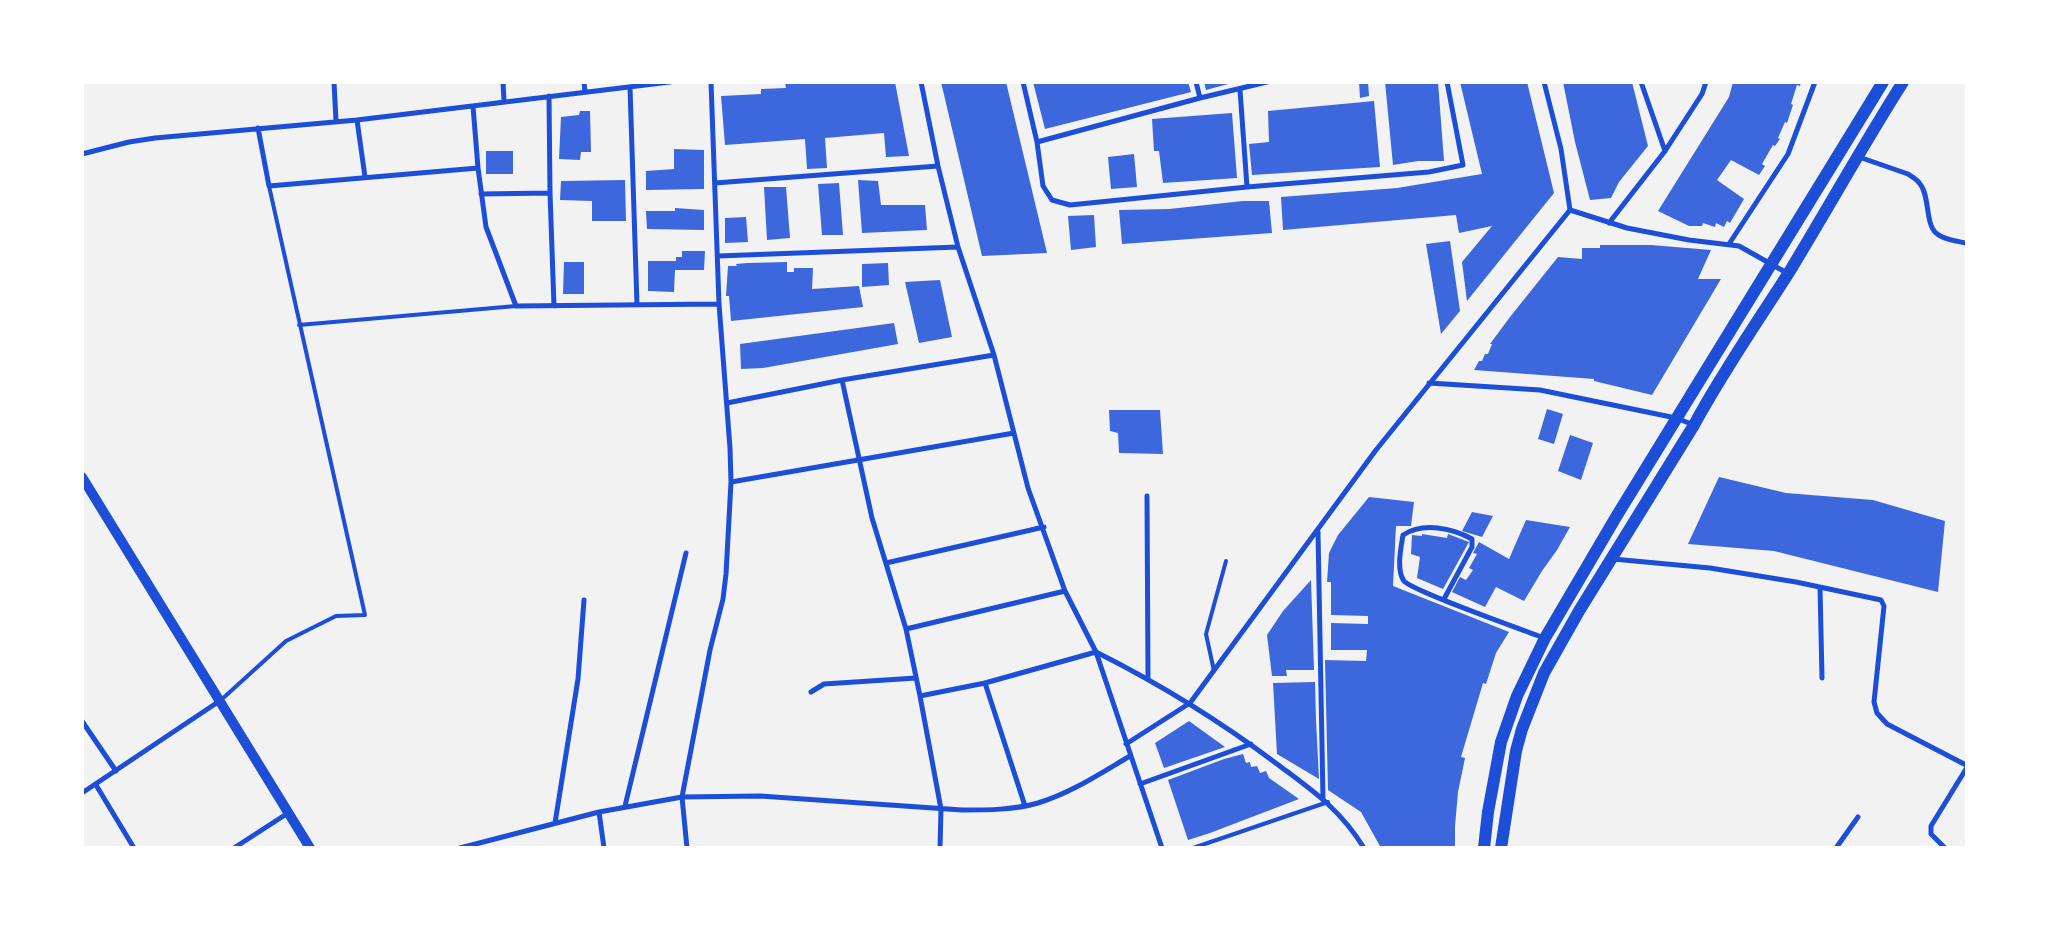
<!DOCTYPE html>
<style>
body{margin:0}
#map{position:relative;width:2049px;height:930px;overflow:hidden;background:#f2f2f2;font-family:Poppins,sans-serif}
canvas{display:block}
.frame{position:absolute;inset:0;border:84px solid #fff;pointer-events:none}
</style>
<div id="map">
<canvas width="2049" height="930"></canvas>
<div class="frame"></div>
</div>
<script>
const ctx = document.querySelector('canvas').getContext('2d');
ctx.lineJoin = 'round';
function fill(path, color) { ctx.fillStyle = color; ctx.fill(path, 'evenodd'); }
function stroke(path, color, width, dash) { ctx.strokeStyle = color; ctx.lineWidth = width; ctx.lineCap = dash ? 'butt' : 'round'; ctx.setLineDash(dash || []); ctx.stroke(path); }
fill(new Path2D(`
 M 789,82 L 895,82 L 909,156 L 886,157 L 884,133 L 825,138 L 827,168 L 807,169 L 805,139 L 725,145 L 721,96 L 761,94 L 761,89 L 786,88 L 785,83 Z
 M 941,82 L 1006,82 L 1047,253 L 982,256 Z
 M 1033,82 L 1188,82 L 1191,92 L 1045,129 Z
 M 1204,82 L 1232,82 L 1232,83 L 1206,90 Z
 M 1359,82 L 1368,82 L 1369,96 L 1360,98 Z
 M 1385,82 L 1438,82 L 1444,161 L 1418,161 L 1393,165 Z
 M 1460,82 L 1527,82 L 1554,193 L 1467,301 L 1462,262 L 1492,226 L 1459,233 L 1456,215 L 1283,230 L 1281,197 L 1397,188 L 1482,174 Z
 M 1563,82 L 1632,82 L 1648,146 L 1619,182 L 1611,198 L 1590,200 L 1575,142 Z
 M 1733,82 L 1801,82 L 1800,86 L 1797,85 L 1791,104 L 1793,105 L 1787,123 L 1785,122 L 1778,138 L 1780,139 L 1775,146 L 1773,145 L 1762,164 L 1765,166 L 1759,175 L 1731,160 L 1717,180 L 1744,199 L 1730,223 L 1727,221 L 1724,227 L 1716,223 L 1715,227 L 1703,223 L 1702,226 L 1689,226 L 1658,211 L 1729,97 Z
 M 1374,101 L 1380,167 L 1252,175 L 1249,144 L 1269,142 L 1268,111 Z
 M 580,111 L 590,111 L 591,152 L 581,152 L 580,160 L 559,159 L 561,117 L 579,115 Z
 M 1232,113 L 1237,178 L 1163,183 L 1159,151 L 1154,151 L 1152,119 Z
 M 674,149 L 704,150 L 704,189 L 646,190 L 646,171 L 674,169 Z
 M 486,151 L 513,151 L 513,174 L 486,174 Z
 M 1134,154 L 1137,187 L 1111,189 L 1108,157 Z
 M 625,180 L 626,221 L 592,221 L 592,201 L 560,200 L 561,181 Z
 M 858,180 L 878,181 L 881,205 L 925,205 L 927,230 L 862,233 Z
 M 839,183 L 843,235 L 822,235 L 818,184 Z
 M 764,187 L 786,187 L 790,238 L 767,240 Z
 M 1243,201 L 1269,201 L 1272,233 L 1122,244 L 1119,210 L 1169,209 Z
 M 675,208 L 704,210 L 704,230 L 647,229 L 646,211 L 675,211 Z
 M 1094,215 L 1096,247 L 1071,250 L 1068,216 Z
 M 746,217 L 748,242 L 725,243 L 725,218 Z
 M 1450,241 L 1460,311 L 1441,334 L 1426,244 Z
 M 1600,245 L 1651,245 L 1711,250 L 1698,279 L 1721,279 L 1652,395 L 1594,381 L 1594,379 L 1474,370 L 1479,361 L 1482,361 L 1485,354 L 1488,354 L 1492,344 L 1490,344 L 1510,317 L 1558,257 L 1582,259 L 1582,248 L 1600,248 Z
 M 682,251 L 705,251 L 704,270 L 675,270 L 674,292 L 648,291 L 648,261 L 676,261 L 676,257 L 682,257 Z
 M 564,262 L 584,262 L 584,294 L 563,294 Z
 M 787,262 L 787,272 L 794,272 L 794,268 L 813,268 L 812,289 L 859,286 L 863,307 L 731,321 L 729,296 L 726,296 L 728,266 L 737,266 L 736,264 L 747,263 Z
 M 888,263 L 889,285 L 862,287 L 862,264 Z
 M 940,280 L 952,337 L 919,343 L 905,282 Z
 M 894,323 L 898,344 L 763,368 L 741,369 L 740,344 Z
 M 1547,409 L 1563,414 L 1554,444 L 1538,439 Z
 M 1109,410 L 1160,410 L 1163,454 L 1119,453 L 1118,433 L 1110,431 Z
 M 1570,435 L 1593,443 L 1581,480 L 1558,471 Z
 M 1719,477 L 1786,493 L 1873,500 L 1945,521 L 1938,592 L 1774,551 L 1688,544 Z
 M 1369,497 L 1414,502 L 1411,526 L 1396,526 L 1393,586 L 1509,632 L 1496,653 L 1486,684 L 1483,683 L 1461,757 L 1465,758 L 1458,792 L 1455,826 L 1455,848 L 1381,848 L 1361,812 L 1328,790 L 1325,660 L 1366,661 L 1367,650 L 1331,650 L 1331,623 L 1368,624 L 1368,616 L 1331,615 L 1331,582 L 1327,582 L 1329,553 L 1338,535 Z
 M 1472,512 L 1493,516 L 1482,537 L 1462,531 Z
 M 1526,520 L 1570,527 L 1557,550 L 1542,571 L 1524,601 L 1496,587 L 1485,607 L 1452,592 L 1460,577 L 1466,580 L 1473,570 L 1469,568 L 1477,554 L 1473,553 L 1479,542 L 1509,559 Z
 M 1422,534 L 1447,538 L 1448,534 L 1469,542 L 1443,589 L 1417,578 L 1420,557 L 1411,554 L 1412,535 L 1422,536 Z
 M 1311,580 L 1314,670 L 1286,670 L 1287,676 L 1272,676 L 1267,635 L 1283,611 Z
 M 1315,682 L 1316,720 L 1319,779 L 1277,754 L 1273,683 Z
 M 1189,721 L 1225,747 L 1164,768 L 1155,743 Z
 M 1243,754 L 1246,763 L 1250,762 L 1251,767 L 1257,766 L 1260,773 L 1266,771 L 1269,778 L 1299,799 L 1210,833 L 1188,840 L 1168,780 L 1224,759 Z`), '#3d67dc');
stroke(new Path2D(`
 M 299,325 L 516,306
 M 1214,671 L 1206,634 L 1226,561
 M 221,700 L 286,641 L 336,616 L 365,615 L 269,186
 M 1193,848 L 1328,802`), '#1d4ed8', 4);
stroke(new Path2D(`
 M 334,82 L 336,121
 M 503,82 L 504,101
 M 584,82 L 585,92
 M 921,82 L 938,166 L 958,247 L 994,355 L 1028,488 L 1065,591 L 1096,652 L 1162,848
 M 1023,82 L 1037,142 L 1043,186 L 1052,200 L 1070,205 L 1247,187 L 1429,172 L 1463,165 L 1447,82
 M 1196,82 L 1200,98
 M 1641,82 L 1665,151
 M 630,87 L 637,305
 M 1240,90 L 1247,187
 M 549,96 L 550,193 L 554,306
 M 473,106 L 478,168 L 486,227 L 516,306 L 719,304
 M 357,120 L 365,177
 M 258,128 L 269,186 L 478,168
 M 1037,142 L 1200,98 L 1267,82
 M 82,154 L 129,142 L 155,138 L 357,120 L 670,82
 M 1859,157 L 1908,174 C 1912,177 1917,179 1920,184 C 1930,196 1925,223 1936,233 C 1944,240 1957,241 1966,243
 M 715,183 L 938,166
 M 481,194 L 550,193
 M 1570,210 L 1627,228 L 1689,240 L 1739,246 L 1787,273
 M 1609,223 L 1665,151 L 1702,94 L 1706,82
 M 1729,244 L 1788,154 L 1815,82
 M 718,256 L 958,247
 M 842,380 L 872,518 L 906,629 L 920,696 L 941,809 L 940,848
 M 1429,383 L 1540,390 L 1676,418 L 1694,425
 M 727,403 L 842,380 L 994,355
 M 731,482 L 1014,433
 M 1147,496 L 1148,678
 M 1318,532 L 1323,799
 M 1613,559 L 1710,568 L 1796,582 L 1881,600 L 1884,606 L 1874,702 L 1877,713 L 1887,724 L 1966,765
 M 886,563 L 1044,527
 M 1820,587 L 1822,678
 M 1444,599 L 1472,547 L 1472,539 C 1452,528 1423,522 1403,535 C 1401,548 1396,570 1404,581 C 1412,591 1524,630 1544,638
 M 906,629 L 1065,591
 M 985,683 L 1025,806
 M 811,692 L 824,684 L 916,678
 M 920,696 L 985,683 L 1096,652 C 1160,684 1220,721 1277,764 C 1313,791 1340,809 1364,848
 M 82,721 L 116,771
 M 1126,744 L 1190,703 L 1376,450 L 1570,210 L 1561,149 L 1544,82
 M 1140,784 L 1251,744
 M 96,785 L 134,848
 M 82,793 L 221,700
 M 625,806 L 686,553
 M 599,812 L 604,848
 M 555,823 L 578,679 L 584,600
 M 234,848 L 288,813
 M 460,848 L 599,812 L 682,797 L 760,796 L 962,810 C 987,810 1014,810 1038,803 C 1071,793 1101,773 1130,756
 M 687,848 L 682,797 L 710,650 L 723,599 L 726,574 L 731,482 L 730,448 L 719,304 L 711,82
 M 1836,848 L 1858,817
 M 1945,848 L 1931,834 L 1931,826 L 1966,769`), '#1d4ed8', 5);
stroke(new Path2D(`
 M 82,477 L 310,848`), '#1d4ed8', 10);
stroke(new Path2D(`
 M 1484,848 L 1488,812 L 1501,742 L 1517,696 L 1545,638 L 1616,517 L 1883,82
 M 1501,848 L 1516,751 L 1522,729 L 1544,673 L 1579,611 L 1694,425 C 1722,373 1756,324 1788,274 C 1827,210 1863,145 1903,82`), '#1d4ed8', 12);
</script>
